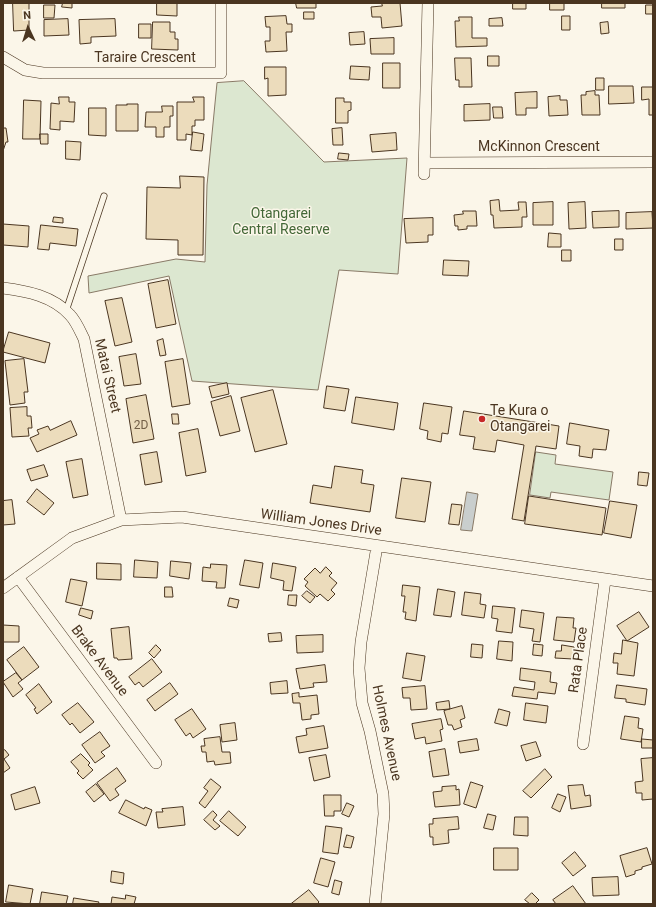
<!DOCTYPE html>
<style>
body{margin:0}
#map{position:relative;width:656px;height:907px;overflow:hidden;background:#fbf6e9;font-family:Roboto,sans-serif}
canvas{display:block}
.frame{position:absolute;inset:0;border:4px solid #4a3520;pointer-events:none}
.north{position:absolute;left:8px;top:8px;width:40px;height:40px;-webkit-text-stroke:3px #fbf6e9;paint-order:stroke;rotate:356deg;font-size:11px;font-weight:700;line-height:16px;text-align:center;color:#4a3520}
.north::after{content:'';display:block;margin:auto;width:14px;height:18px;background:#4a3520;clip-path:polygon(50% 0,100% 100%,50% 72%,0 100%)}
</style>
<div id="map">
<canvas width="656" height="907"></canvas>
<div class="frame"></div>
<div class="north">N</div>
</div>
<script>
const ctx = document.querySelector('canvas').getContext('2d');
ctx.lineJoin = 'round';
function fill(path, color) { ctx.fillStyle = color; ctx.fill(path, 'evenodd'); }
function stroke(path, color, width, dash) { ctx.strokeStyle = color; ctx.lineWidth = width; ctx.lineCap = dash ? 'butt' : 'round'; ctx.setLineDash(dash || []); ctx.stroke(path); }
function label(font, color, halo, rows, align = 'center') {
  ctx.font = font + ' Roboto,sans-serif'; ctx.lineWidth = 3; ctx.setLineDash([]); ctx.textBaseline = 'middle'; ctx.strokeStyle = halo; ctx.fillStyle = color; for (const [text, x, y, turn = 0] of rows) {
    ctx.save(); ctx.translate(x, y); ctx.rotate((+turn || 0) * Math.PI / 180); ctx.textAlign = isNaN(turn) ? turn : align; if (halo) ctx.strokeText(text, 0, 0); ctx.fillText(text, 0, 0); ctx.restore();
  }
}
const green = new Path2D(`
 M 244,81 L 324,162 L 407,158 L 398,274 L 339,270 L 318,390 L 192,381 L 169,276 L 89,293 L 88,276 L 176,259 L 205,262 L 207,185 L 217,83 Z
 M 536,452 L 556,455 L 555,464 L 613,472 L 609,500 L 551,492 L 550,498 L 530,495 Z`);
fill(green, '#dce7d0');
stroke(green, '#887966', 1);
const water = new Path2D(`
 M 467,492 L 478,494 L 472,531 L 461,530 Z`);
fill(water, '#c9cecd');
stroke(water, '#887966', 1);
const building = new Path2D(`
 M 13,3 L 29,3 L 29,30 L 14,31 Z
 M 63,3 L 72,3 L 72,8 L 62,7 Z
 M 157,3 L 177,3 L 177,16 L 157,15 Z
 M 296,3 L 316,3 L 316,8 L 297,8 Z
 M 382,3 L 400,3 L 402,26 L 382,28 L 381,17 L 372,17 L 371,7 L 382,6 Z
 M 513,3 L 526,3 L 526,9 L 513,9 Z
 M 550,3 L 564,3 L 564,10 L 550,10 Z
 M 602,3 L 625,3 L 625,8 L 602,8 Z
 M 44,5 L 55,5 L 54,18 L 44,18 Z
 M 646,5 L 653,5 L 653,14 L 646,14 Z
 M 304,12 L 314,12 L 314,19 L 304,19 Z
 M 286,16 L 287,24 L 292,24 L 292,32 L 286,32 L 287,51 L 266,52 L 265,41 L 270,41 L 270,27 L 266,27 L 265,17 Z
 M 562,16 L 570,16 L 570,30 L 562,30 Z
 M 459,17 L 472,17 L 472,38 L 487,38 L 487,46 L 456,47 L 455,21 L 459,21 Z
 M 502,18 L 503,26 L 489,26 L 489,19 Z
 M 68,19 L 69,35 L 44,36 L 44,20 Z
 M 115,19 L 116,36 L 91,37 L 91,43 L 80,44 L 79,20 Z
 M 153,22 L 170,22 L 170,32 L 175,32 L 175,39 L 178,39 L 178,50 L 152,49 Z
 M 608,22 L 609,33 L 601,34 L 600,23 Z
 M 139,24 L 151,24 L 151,38 L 139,38 Z
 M 364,32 L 365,44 L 350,45 L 349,33 Z
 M 394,38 L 394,54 L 371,54 L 370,39 Z
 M 488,56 L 499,56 L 499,66 L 488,66 Z
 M 455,58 L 471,58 L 472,87 L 459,87 L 459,80 L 456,80 Z
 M 383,63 L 400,63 L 400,88 L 383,88 Z
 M 351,66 L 370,67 L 369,80 L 350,79 Z
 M 265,67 L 286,67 L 286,95 L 268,96 L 268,78 L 265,79 Z
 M 596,78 L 604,78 L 604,90 L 596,90 Z
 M 609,86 L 633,86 L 634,103 L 609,104 Z
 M 642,87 L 653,87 L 653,115 L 649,115 L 649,99 L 642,100 Z
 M 595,91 L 595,95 L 599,95 L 600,115 L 582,115 L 581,95 L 586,95 L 586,92 Z
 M 537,92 L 537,108 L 526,108 L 526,115 L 516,115 L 515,93 Z
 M 560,96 L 560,100 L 567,100 L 568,115 L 549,116 L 548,97 Z
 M 59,97 L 69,97 L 69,102 L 75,102 L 74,122 L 60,121 L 60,130 L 50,129 L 51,103 L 59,104 Z
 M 193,97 L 204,97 L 204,120 L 195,120 L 195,126 L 192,126 L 192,135 L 186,134 L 186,140 L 177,140 L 177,102 L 194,102 Z
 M 336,98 L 344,98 L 344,102 L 351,102 L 351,110 L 348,111 L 348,123 L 336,123 Z
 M 24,100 L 41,101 L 40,139 L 23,139 Z
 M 127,104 L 138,104 L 138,131 L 116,131 L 116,105 L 127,105 Z
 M 490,104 L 490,120 L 464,121 L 464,105 Z
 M 162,106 L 173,106 L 173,116 L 170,116 L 170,127 L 164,127 L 164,137 L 156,137 L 156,127 L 145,127 L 146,112 L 162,112 Z
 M 493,107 L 502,107 L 503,118 L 494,118 Z
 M 89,108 L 106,108 L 106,136 L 89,135 Z
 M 3,128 L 6,128 L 8,142 L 6,142 L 3,151 Z
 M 342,128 L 343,145 L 333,145 L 332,129 Z
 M 193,132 L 204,134 L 202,151 L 191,150 Z
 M 396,133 L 397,150 L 372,152 L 370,135 Z
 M 40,134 L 48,134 L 48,144 L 41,144 Z
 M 66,141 L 81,142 L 80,160 L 66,159 Z
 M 339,153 L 349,154 L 348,160 L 338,159 Z
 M 180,176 L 204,177 L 203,255 L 178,255 L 178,240 L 146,239 L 147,187 L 180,188 Z
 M 499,200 L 500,211 L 519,210 L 518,202 L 526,202 L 527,217 L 522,217 L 522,227 L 494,228 L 493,215 L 491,215 L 490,201 Z
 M 553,202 L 553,225 L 533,225 L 533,203 Z
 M 585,202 L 586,228 L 569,229 L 568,203 Z
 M 463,211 L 476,211 L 477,226 L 467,226 L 467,229 L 458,230 L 458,226 L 455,226 L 454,215 L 463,214 Z
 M 619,211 L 619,227 L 593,228 L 592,212 Z
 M 652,212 L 653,228 L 626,229 L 626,213 Z
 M 54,217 L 63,218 L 63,223 L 53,222 Z
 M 433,218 L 433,235 L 428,235 L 428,242 L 406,243 L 404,219 Z
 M 3,224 L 29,226 L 28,247 L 3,245 Z
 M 41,225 L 78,229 L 76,246 L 50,243 L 49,250 L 38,249 Z
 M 549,233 L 561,234 L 561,247 L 548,247 Z
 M 615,239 L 623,239 L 623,250 L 615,250 Z
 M 562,250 L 571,250 L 571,261 L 562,261 Z
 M 444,260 L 469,261 L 468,276 L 443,275 Z
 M 168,280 L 176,324 L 156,328 L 148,284 Z
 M 122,298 L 132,342 L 115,346 L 105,301 Z
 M 9,332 L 50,343 L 45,363 L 3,352 Z
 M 163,339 L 166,355 L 160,356 L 157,341 Z
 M 136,354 L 141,384 L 124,386 L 119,357 Z
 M 24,359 L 28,392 L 24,392 L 25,403 L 10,405 L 5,361 Z
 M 183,359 L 190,404 L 172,407 L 165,362 Z
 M 227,383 L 229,394 L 212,398 L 209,387 Z
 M 327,386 L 349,389 L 345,411 L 324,408 Z
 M 273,390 L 287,444 L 255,452 L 241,398 Z
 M 146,395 L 154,439 L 133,443 L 126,399 Z
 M 231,396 L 240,431 L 220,436 L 211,402 Z
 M 356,397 L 398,403 L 394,430 L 352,423 Z
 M 424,403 L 452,407 L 448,434 L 442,433 L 441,442 L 427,439 L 428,431 L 420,429 Z
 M 27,407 L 27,416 L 31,416 L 32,428 L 28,428 L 29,436 L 12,437 L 10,408 Z
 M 464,411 L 559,426 L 556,449 L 536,446 L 524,521 L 512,519 L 524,445 L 497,440 L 495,452 L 473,449 L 475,437 L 460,435 Z
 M 172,414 L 178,414 L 179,424 L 173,424 Z
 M 71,421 L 77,435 L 37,452 L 30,438 L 39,434 L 37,430 L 48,426 L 50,430 Z
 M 570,423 L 609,430 L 606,450 L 593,449 L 592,458 L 579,456 L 580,446 L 567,444 Z
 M 198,429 L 206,472 L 186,476 L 179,433 Z
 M 157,452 L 162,482 L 145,485 L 140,455 Z
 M 82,459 L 88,495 L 73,498 L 66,462 Z
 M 44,465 L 48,476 L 31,481 L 27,470 Z
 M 335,466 L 363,470 L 361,483 L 374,485 L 370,512 L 310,503 L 313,485 L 331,488 Z
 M 639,472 L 649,473 L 647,486 L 638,485 Z
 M 402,478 L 431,482 L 425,522 L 396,518 Z
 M 37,489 L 54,503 L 44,515 L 27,502 Z
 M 529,496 L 606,508 L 602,535 L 525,524 Z
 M 12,500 L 15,524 L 3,525 L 3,501 Z
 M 610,501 L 637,505 L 631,538 L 604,533 Z
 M 452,504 L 462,505 L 459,525 L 449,524 Z
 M 135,560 L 158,562 L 157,578 L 134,577 Z
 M 245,560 L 263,563 L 259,588 L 240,585 Z
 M 171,561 L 191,563 L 189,579 L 170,576 Z
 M 97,563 L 121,564 L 121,580 L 97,579 Z
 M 273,563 L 296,567 L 292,591 L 283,590 L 284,581 L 271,578 Z
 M 211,564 L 227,565 L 225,588 L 216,588 L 217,582 L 202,581 L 203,567 L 210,568 Z
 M 326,567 L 332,573 L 329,576 L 337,583 L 331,590 L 335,594 L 328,601 L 320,594 L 317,597 L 305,586 L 308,582 L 304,579 L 315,568 L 320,573 Z
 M 71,579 L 87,582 L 82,606 L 66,602 Z
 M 403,585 L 420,587 L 416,621 L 405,619 L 406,612 L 403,612 L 405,596 L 402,596 Z
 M 165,587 L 172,587 L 173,597 L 165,597 Z
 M 438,589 L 455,592 L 451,617 L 434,615 Z
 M 307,591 L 315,597 L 310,603 L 302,596 Z
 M 465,592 L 481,594 L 480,604 L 486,605 L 484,618 L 462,615 Z
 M 289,595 L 297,595 L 296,606 L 288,605 Z
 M 230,598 L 239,600 L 237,608 L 228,606 Z
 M 493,606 L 515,608 L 512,633 L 496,631 L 498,619 L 492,618 Z
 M 81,608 L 93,611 L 91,619 L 79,615 Z
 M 522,610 L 544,613 L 540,642 L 532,641 L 534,629 L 520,627 Z
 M 639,612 L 649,627 L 627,641 L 617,626 Z
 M 557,617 L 574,618 L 573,628 L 576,628 L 574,642 L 554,640 Z
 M 3,625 L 19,626 L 19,642 L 3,642 Z
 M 129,627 L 132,659 L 118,660 L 117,658 L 114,658 L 111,629 Z
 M 281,633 L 282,641 L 269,642 L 268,634 Z
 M 323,635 L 323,652 L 297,653 L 296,636 Z
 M 623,640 L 638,643 L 634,676 L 617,674 L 618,663 L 613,663 L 614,653 L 621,654 Z
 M 499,641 L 513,642 L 512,661 L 497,659 Z
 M 472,644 L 483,645 L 482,658 L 471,657 Z
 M 534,644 L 543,645 L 542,656 L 533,655 Z
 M 156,645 L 161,650 L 154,658 L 149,653 Z
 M 562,645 L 574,647 L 573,659 L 555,658 L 556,651 L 561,651 Z
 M 24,647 L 39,667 L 22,680 L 7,660 Z
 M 407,653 L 425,656 L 421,681 L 403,678 Z
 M 152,659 L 162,672 L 143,687 L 139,682 L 135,685 L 129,677 Z
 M 325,665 L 327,682 L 313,683 L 314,687 L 300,689 L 296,669 Z
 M 521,668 L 551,672 L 550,682 L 557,683 L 555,694 L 538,692 L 537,699 L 512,696 L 514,687 L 534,690 L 535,682 L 520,680 Z
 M 16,673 L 22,680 L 18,683 L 23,689 L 13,697 L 3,682 Z
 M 287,681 L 288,693 L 271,694 L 270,683 Z
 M 170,683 L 178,694 L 155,711 L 147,700 Z
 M 39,684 L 52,702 L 37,714 L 34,709 L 36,708 L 26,695 Z
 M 617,685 L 647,689 L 645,705 L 626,702 L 626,699 L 615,698 Z
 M 425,686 L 427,709 L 411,710 L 410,698 L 403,698 L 402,688 Z
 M 299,693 L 299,697 L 317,695 L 319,714 L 311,715 L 311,719 L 302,720 L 300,703 L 293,703 L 292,694 Z
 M 449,701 L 450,709 L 437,710 L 436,703 Z
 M 78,703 L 94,722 L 80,733 L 72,723 L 70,725 L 62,715 Z
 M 526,703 L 548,706 L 546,723 L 524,720 Z
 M 462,706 L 465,718 L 460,720 L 462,727 L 454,730 L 452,725 L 448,725 L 444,711 Z
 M 192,709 L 206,729 L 193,738 L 190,733 L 186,736 L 175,720 Z
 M 499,709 L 510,712 L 507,726 L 495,723 Z
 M 625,716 L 639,718 L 638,728 L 643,729 L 641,742 L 621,739 Z
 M 441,719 L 443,729 L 440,730 L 442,741 L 426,744 L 425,737 L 415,739 L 412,724 Z
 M 235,723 L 237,740 L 222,742 L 220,725 Z
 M 324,726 L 328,748 L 299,753 L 296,737 L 307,735 L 306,729 Z
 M 100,732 L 110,746 L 101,752 L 105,756 L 95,763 L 82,745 Z
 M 220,737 L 222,752 L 230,752 L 231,763 L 215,765 L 214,761 L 207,762 L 206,752 L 202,752 L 201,746 L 205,746 L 204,739 Z
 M 477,739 L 479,750 L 460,753 L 458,742 Z
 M 642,739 L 653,740 L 653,748 L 642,748 Z
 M 536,742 L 541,756 L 526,761 L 521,746 Z
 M 445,749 L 449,775 L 433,777 L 429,752 Z
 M 5,750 L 9,755 L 4,759 L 10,768 L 3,773 L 3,751 Z
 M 81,754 L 90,763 L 88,765 L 93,770 L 83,779 L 77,773 L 79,771 L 71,762 Z
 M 326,755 L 330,777 L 314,781 L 309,758 Z
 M 653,758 L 653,799 L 642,800 L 642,793 L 636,793 L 635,782 L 643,781 L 641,759 Z
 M 117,768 L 126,781 L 115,789 L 119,795 L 110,801 L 97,783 Z
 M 545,769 L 552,777 L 531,798 L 523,791 Z
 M 211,779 L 221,787 L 205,808 L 199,803 L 208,791 L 204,788 Z
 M 471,782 L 483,786 L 476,808 L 464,804 Z
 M 96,784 L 104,794 L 94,802 L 86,792 Z
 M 583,785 L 585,796 L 590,795 L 591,806 L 571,809 L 568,786 Z
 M 456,786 L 456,790 L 459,789 L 460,805 L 435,807 L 433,792 L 442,791 L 442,787 Z
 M 35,787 L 40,803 L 15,810 L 11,795 Z
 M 558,794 L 566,797 L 560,812 L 552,808 Z
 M 324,795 L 341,795 L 341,811 L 334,811 L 334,816 L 325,816 Z
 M 126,800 L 144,809 L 145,807 L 152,810 L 146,826 L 119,813 Z
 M 347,803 L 354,806 L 349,817 L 342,814 Z
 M 183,807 L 185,825 L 158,828 L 156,812 L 163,812 L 162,809 Z
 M 213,811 L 217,815 L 213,820 L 220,826 L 215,830 L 204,820 Z
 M 229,811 L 246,827 L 238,836 L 220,821 Z
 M 488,814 L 496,816 L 493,830 L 484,828 Z
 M 458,817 L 459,829 L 448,830 L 449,843 L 433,845 L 433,837 L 430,837 L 429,824 L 433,824 L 433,819 Z
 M 515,817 L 528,817 L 528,836 L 514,835 Z
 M 326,826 L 342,828 L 338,854 L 323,852 Z
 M 347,835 L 354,837 L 351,848 L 344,847 Z
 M 494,848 L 518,848 L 518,870 L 494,870 Z
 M 647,848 L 652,864 L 642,867 L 642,869 L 635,871 L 635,874 L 626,877 L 620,856 Z
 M 575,852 L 586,866 L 573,876 L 562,863 Z
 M 321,858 L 335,862 L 328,887 L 314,883 Z
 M 112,871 L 124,873 L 123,884 L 111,882 Z
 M 618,877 L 619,895 L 593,896 L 592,878 Z
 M 335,880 L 342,882 L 339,895 L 332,893 Z
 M 9,885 L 33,889 L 30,904 L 6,902 Z
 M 573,886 L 586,904 L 556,904 L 553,900 Z
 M 309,890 L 319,902 L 317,904 L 291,904 Z
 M 42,892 L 68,896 L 66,904 L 40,904 Z
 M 532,893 L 539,900 L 535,904 L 530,904 L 525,900 Z
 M 126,895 L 136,897 L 134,904 L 111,904 L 112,897 L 125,899 Z
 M 74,898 L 99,902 L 98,904 L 73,904 Z`);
fill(building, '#ecdcbc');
stroke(building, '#4a3520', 1);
const lane = new Path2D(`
 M 66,311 L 104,196`);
const street = new Path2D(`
 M 3,57 L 25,70 L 43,73 L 221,73 L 221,3
 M 425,163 L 653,162
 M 424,174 L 428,3
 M 3,288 C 27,291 53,296 70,315 C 76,321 80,331 84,339 L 121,520
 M 18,577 L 156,763
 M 3,588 L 72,538 L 121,520 L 182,517 L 653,586
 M 583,744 L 605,580
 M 375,904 L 384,814 L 383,794 L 370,731 L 362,703 L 359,668 L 361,642 L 377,546`);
stroke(lane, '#4a3520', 7);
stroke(street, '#4a3520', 12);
stroke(lane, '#fbf6e9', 5.5);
stroke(street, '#fbf6e9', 11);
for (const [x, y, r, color] of [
 [482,419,4,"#c62828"]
]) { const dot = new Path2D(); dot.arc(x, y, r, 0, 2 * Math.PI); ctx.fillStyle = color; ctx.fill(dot); stroke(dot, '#fbf6e9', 1.5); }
label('12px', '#725f47', null, [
 ["2D",141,426]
]);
label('14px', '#4a3520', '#fbf6e9', [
 ["Taraire Crescent",145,58],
 ["McKinnon Crescent",539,147],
 ["Matai Street",107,376,77],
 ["William Jones Drive",321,523,8],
 ["Rata Place",579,660,-82],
 ["Brake Avenue",99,661,53],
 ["Holmes Avenue",386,733,78]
]);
label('14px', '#436837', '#fbf6e9', [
 ["Otangarei",281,214],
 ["Central Reserve",281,230]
]);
label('14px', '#4a3520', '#fbf6e9', [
 ["Te Kura o",490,411],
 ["Otangarei",490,427]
], 'left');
</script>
